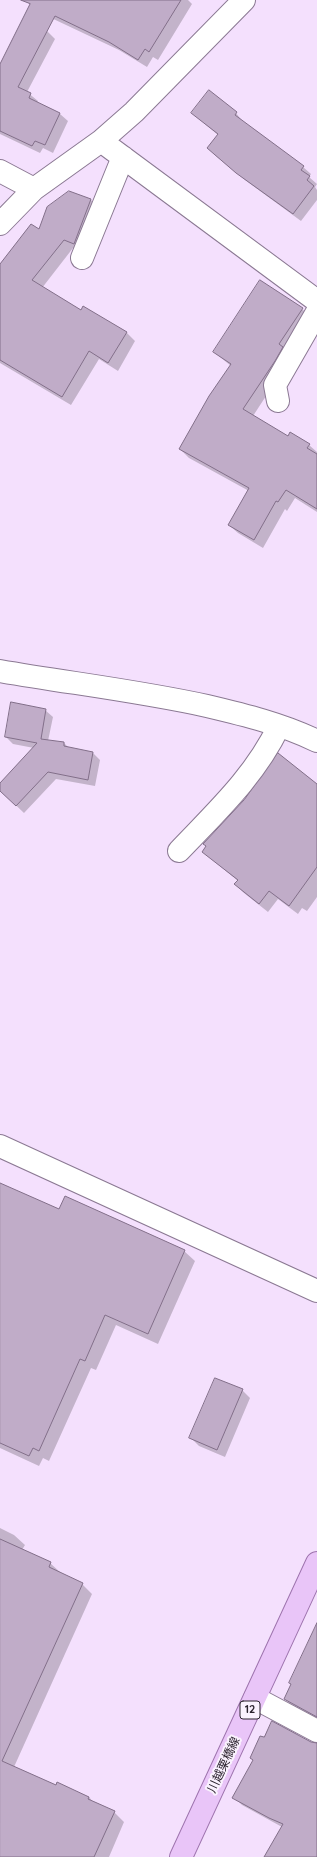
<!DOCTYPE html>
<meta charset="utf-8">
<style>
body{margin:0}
canvas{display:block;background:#f4e0fd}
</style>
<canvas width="317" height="1857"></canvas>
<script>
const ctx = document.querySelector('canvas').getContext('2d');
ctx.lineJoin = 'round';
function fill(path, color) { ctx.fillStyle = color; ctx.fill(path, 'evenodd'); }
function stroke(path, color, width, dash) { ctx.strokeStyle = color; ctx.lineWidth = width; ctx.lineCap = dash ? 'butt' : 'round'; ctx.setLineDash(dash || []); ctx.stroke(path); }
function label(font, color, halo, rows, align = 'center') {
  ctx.font = font + ' Quicksand,"Noto Sans JP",sans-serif'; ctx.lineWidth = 4; ctx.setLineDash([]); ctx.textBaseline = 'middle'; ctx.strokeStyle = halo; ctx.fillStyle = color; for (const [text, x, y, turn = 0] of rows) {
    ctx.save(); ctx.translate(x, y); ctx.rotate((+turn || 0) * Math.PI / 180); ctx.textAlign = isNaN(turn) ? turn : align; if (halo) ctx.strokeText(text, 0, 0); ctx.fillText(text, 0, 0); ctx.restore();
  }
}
fill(new Path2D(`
 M 43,0 L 188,0 L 192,4 L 158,60 L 153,57 L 147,67 L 119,50 L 47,16 Z
 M 47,31 L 55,39 L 27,92 L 38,101 L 37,103 L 60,114 L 68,121 L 53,153 L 43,148 L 40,153 L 0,134 L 0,66 Z
 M 192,113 L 236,113 L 243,122 L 303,167 L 311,174 L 309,177 L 317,184 L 315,187 L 317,190 L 317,200 L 301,221 L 245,180 L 216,156 L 208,148 L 218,135 Z
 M 70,192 L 91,200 L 100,209 L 83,252 L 73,248 L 42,288 L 81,312 L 126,332 L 135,341 L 118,371 L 99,359 L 71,405 L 0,363 L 0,265 L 39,231 Z
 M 302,309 L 311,317 L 283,370 L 253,416 L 288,438 L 309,445 L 317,452 L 317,512 L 295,498 L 287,511 L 285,509 L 263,548 L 238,533 L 229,525 L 249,491 L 189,458 L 180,449 L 231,366 L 214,352 Z
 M 45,710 L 53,717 L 48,741 L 64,743 L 69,748 L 93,753 L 100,760 L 95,786 L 56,779 L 24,813 L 0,790 L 0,784 L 34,748 L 13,744 L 6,737 Z
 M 317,818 L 317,897 L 307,911 L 302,908 L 298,914 L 278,899 L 268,912 L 244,893 L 235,884 L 238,881 L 203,852 Z
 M 0,1184 L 60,1211 L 184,1251 L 195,1261 L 158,1344 L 116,1325 L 96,1370 L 91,1368 L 49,1461 L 43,1458 L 39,1466 L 0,1448 Z
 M 242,1390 L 250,1398 L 225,1457 L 199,1446 L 191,1438 Z
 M 0,1528 L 14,1535 L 25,1545 L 22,1550 L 50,1563 L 61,1573 L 82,1584 L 92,1594 L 14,1767 L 56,1786 L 89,1797 L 94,1803 L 114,1812 L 124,1822 L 109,1857 L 0,1857 Z
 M 317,1648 L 317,1720 L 293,1707 L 285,1699 Z
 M 311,1743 L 317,1744 L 317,1857 L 265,1857 L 282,1827 L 242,1805 L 234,1797 L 254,1761 L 251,1758 Z`), '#0003');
const building = new Path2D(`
 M 21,0 L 181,0 L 149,52 L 145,49 L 138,60 L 109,42 L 55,16 L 18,87 L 31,93 L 29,98 L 60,113 L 45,145 L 35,141 L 32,146 L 0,131 L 0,64 L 30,4 Z
 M 209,90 L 237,112 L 235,115 L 304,166 L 301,170 L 310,176 L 307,180 L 314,186 L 293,214 L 236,173 L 207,148 L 218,134 L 191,113 Z
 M 69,191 L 91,199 L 74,244 L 64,240 L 32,280 L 81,310 L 83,306 L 127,332 L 108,363 L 89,351 L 62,397 L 0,360 L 0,264 L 31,224 L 39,229 L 47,207 Z
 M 260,280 L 303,308 L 279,344 L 283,347 L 275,361 L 243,409 L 288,436 L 290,432 L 310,444 L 307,448 L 317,454 L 317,509 L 286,490 L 278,502 L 276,501 L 254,540 L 228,525 L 249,488 L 179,449 L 209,396 L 231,364 L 213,352 Z
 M 11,702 L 46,709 L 41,739 L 64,742 L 64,746 L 93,752 L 88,780 L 48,772 L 16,806 L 0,791 L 0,783 L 37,743 L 5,737 Z
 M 278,753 L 317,784 L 317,867 L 289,906 L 269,891 L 259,904 L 234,884 L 238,880 L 202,852 L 206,846 L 203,844 L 244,800 Z
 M 0,1183 L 59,1209 L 65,1196 L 185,1250 L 148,1334 L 105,1315 L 85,1361 L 80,1359 L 39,1451 L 33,1448 L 29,1456 L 0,1443 Z
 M 215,1378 L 243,1389 L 217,1450 L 189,1438 Z
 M 0,1539 L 51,1562 L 49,1567 L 83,1583 L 2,1761 L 56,1785 L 57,1782 L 89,1797 L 88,1799 L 115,1811 L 94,1857 L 0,1857 Z
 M 317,1623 L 317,1717 L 284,1699 L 291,1684 L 289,1683 Z
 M 272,1721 L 311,1742 L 317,1743 L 317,1857 L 264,1857 L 283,1824 L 269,1818 L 232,1798 L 253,1760 L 250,1758 L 260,1736 L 264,1737 Z`);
fill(building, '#c0acc8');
stroke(building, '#826f89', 1);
const minor = new Path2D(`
 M 101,141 L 317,301
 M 0,171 L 34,189
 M 0,224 L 34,189 L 101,141 L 134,112 L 244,0
 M 82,258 L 123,157
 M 278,401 L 275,385 L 317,312
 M 0,671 C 69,683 139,691 207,706 C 245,715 282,724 317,741
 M 179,851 C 217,811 255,776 279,726
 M 0,1146 L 317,1291
 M 255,1698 L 317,1731`);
const major = new Path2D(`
 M 181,1857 L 317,1563`);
stroke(minor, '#8b7993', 24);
stroke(major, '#9e74ae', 24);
stroke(minor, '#fff', 22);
stroke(major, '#e9c5f8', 22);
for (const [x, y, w] of [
 [250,1710,20]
]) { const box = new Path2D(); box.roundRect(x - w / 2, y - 9, w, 18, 3); ctx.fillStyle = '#faf2fe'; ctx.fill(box); stroke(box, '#2c242f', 1); }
label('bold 11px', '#2c242f', null, [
 ["12",250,1710]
]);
label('12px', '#2c242f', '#faf2fe', [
 ["川越栗橋線",224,1765,-65]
]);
</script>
